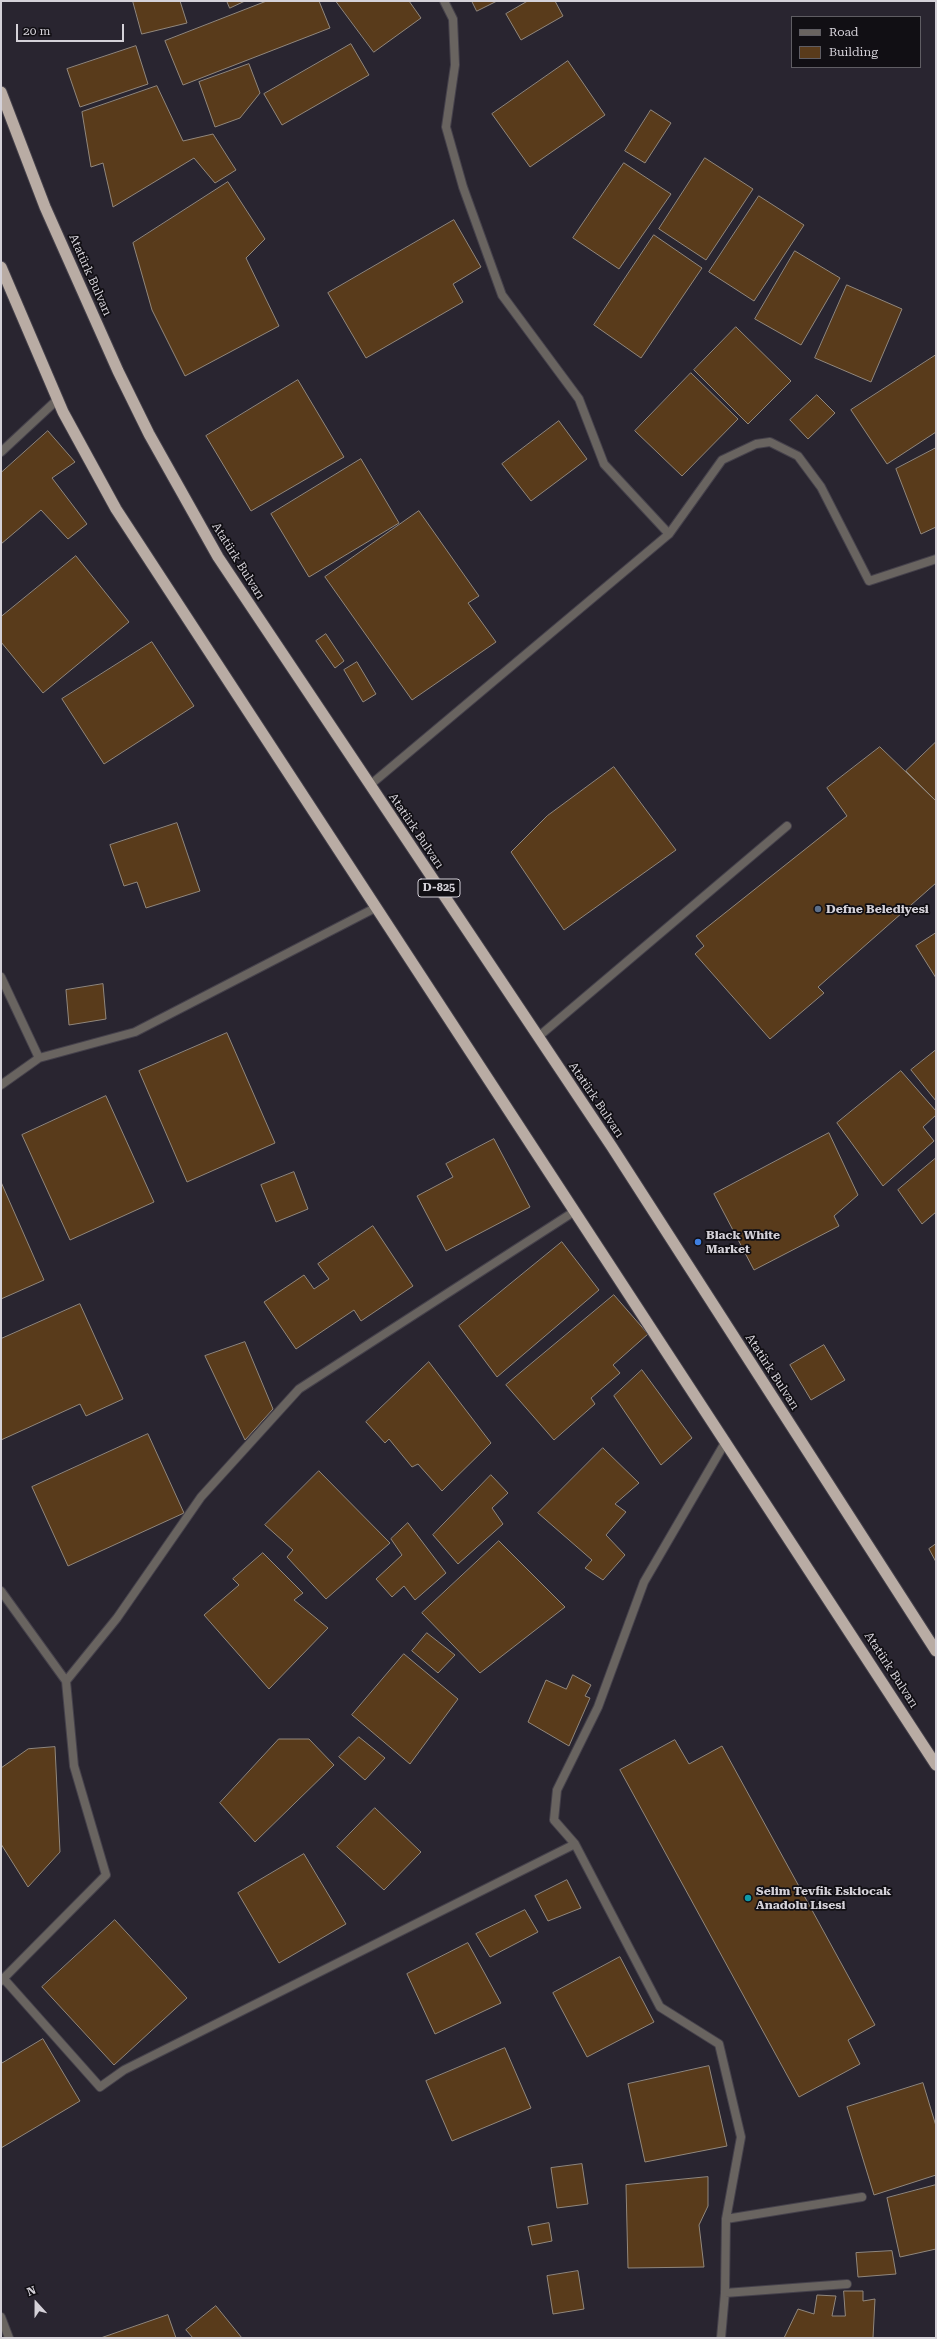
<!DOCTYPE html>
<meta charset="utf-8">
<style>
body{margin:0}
#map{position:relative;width:937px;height:2339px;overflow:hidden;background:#292530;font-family:"Roboto Serif",serif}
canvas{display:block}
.frame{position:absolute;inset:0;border:2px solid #d5d2d9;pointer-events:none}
.legend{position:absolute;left:791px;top:16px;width:130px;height:52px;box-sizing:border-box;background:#110f14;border:1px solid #5f5d63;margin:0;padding:5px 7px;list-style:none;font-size:12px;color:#d5d2d9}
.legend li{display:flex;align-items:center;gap:8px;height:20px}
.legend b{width:20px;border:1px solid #5f5d63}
.north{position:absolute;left:16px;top:2283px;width:40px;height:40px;-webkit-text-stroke:3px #110f14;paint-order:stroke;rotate:339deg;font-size:11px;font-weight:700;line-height:16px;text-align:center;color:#d5d2d9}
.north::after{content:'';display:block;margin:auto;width:14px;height:18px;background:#d5d2d9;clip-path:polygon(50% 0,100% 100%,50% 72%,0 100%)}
.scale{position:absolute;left:16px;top:24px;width:108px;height:18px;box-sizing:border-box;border:2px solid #d5d2d9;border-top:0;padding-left:5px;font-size:12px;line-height:14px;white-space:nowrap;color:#d5d2d9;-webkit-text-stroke:3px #110f14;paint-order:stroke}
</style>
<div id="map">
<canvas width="937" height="2339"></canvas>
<div class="frame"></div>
<ul class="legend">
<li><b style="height:5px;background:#696460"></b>Road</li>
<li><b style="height:11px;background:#593b1b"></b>Building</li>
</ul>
<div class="north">N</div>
<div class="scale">20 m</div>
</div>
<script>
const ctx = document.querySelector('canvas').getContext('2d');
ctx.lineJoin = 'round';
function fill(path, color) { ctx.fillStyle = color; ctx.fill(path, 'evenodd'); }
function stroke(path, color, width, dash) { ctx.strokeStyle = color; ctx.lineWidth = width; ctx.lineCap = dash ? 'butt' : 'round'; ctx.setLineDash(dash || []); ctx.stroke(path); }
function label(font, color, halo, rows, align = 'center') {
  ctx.font = font + ' "Roboto Serif",serif'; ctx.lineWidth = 3.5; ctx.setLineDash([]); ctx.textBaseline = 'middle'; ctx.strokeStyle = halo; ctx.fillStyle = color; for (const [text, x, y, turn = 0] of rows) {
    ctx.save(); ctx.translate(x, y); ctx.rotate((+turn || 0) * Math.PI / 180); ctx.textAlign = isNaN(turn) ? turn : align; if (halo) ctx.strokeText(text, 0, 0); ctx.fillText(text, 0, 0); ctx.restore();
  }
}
const building = new Path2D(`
 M 133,1 L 180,1 L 187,23 L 142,34 Z
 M 227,1 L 245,1 L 230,8 Z
 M 267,1 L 319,1 L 330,28 L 183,85 L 165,41 Z
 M 336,1 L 409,1 L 421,18 L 374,52 Z
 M 472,1 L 497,1 L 477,11 Z
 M 528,1 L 555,1 L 563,16 L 521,40 L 506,14 Z
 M 351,44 L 369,75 L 282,125 L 264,94 Z
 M 136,46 L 148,84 L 80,107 L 67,69 Z
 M 568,61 L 605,115 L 530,167 L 492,114 Z
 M 249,64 L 260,93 L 240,118 L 215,127 L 199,82 Z
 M 157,86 L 183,141 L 213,134 L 236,170 L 215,183 L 194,158 L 113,207 L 103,163 L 91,167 L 82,112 Z
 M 651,110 L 671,123 L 645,163 L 625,151 Z
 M 705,158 L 753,189 L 706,260 L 659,229 Z
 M 624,163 L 671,194 L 619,269 L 573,238 Z
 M 228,182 L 265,239 L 246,258 L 279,326 L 185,376 L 152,310 L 133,243 Z
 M 759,196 L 804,225 L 754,301 L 709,272 Z
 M 454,220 L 481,267 L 453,284 L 463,302 L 366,358 L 328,293 Z
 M 654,235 L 702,268 L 641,358 L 594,325 Z
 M 795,251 L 840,278 L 801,345 L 755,319 Z
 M 847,285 L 902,309 L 871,382 L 815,358 Z
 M 736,327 L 791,381 L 748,424 L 694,370 Z
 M 936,355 L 936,432 L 887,464 L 851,410 Z
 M 691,373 L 738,419 L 682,476 L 635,431 Z
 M 298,380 L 344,457 L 251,511 L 206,436 Z
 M 817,395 L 835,413 L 808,439 L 790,420 Z
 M 559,421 L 587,459 L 531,501 L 502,464 Z
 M 48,431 L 75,462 L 52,478 L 87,524 L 68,539 L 41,510 L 1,544 L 1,473 Z
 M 936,448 L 936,527 L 921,534 L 896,469 Z
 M 361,459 L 399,523 L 309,577 L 271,514 Z
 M 419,511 L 479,596 L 468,603 L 496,642 L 412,700 L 325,577 Z
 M 76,556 L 129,622 L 43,693 L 1,642 L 1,617 Z
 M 326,634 L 344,661 L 335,668 L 316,641 Z
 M 152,642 L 194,706 L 104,764 L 62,699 Z
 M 357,662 L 376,694 L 363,702 L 344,670 Z
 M 936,742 L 936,801 L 906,771 Z
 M 880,747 L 936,801 L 936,883 L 818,987 L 824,993 L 770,1039 L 695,954 L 704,946 L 696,936 L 847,816 L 827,788 Z
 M 614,767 L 676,850 L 564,930 L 511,852 L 547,816 Z
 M 177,823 L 200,891 L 146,908 L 137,882 L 124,886 L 110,845 Z
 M 936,933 L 936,978 L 916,946 Z
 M 103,984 L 106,1019 L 69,1025 L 66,990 Z
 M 227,1033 L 275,1143 L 187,1182 L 139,1071 Z
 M 936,1050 L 936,1101 L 911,1070 Z
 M 901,1071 L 936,1111 L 936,1115 L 923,1127 L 934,1141 L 883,1186 L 837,1123 Z
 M 106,1096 L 154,1202 L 70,1240 L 22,1135 Z
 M 829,1133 L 858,1195 L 834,1216 L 839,1226 L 754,1270 L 714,1194 Z
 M 494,1139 L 530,1207 L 446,1251 L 417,1196 L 453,1177 L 446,1164 Z
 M 936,1158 L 936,1212 L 922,1224 L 898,1190 Z
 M 294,1172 L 308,1209 L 276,1222 L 261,1185 Z
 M 1,1182 L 44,1280 L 1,1299 Z
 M 373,1226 L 413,1286 L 361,1321 L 354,1310 L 296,1349 L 264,1302 L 304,1275 L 314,1289 L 329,1279 L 318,1264 Z
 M 562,1242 L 599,1290 L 497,1377 L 459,1326 Z
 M 614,1295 L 648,1334 L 613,1365 L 620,1373 L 591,1398 L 595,1404 L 554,1440 L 506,1385 Z
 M 80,1304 L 123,1399 L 86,1416 L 80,1404 L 1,1440 L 1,1339 Z
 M 245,1342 L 273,1409 L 245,1440 L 205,1356 Z
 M 824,1345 L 845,1380 L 811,1400 L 790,1365 Z
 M 429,1362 L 491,1443 L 442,1491 L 418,1464 L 412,1467 L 389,1439 L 385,1443 L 366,1422 Z
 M 642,1370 L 692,1438 L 661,1465 L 614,1396 Z
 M 148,1434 L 184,1513 L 68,1566 L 32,1487 Z
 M 603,1448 L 639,1483 L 615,1504 L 626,1512 L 606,1535 L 625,1555 L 603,1580 L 585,1568 L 592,1560 L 538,1513 Z
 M 319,1471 L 390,1543 L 326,1599 L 287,1557 L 293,1550 L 265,1525 Z
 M 491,1475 L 508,1493 L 492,1508 L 503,1524 L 458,1564 L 433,1535 Z
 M 408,1523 L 446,1573 L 415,1600 L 404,1586 L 392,1597 L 376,1579 L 402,1555 L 391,1539 Z
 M 499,1541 L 565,1607 L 480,1673 L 422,1613 Z
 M 936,1544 L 936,1562 L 929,1549 Z
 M 263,1553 L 303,1593 L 294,1600 L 328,1628 L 269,1689 L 204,1615 L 239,1585 L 233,1579 Z
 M 427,1633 L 455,1655 L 438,1673 L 412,1651 Z
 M 404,1654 L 458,1699 L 410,1764 L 352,1715 Z
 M 573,1675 L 591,1685 L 585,1696 L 590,1698 L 569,1746 L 528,1722 L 546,1680 L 566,1689 Z
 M 359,1737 L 385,1758 L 365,1780 L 339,1757 Z
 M 279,1739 L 309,1739 L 334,1765 L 255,1842 L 220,1803 Z
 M 675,1740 L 689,1764 L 722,1746 L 875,2025 L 848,2040 L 860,2064 L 799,2097 L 620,1770 Z
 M 55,1747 L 60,1852 L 28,1887 L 1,1844 L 1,1768 L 28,1749 Z
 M 375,1808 L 421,1852 L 384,1890 L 337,1847 Z
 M 304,1854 L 346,1924 L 279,1963 L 238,1893 Z
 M 567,1880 L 581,1908 L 548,1921 L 535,1896 Z
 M 525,1910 L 538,1932 L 490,1957 L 476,1934 Z
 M 115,1920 L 187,1998 L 114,2065 L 42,1987 Z
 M 468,1943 L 501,2003 L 435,2034 L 407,1974 Z
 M 620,1957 L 654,2022 L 587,2057 L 553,1993 Z
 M 43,2039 L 80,2101 L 1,2148 L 1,2064 Z
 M 505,2048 L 531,2108 L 452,2141 L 426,2081 Z
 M 709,2066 L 727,2146 L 645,2162 L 628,2084 Z
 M 923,2083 L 936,2126 L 936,2175 L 874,2195 L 847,2107 Z
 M 582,2164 L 588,2204 L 557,2208 L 551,2168 Z
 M 708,2177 L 708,2206 L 699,2225 L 704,2267 L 628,2268 L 626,2185 Z
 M 936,2185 L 936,2249 L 900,2257 L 887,2198 Z
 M 549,2223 L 552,2241 L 532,2245 L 528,2227 Z
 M 892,2251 L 896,2274 L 858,2277 L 856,2253 Z
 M 578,2271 L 584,2309 L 553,2314 L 547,2276 Z
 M 844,2291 L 863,2291 L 863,2301 L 875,2299 L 873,2338 L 784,2338 L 798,2309 L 814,2314 L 817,2295 L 836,2296 L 832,2316 L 845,2316 Z
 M 216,2306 L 242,2338 L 193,2338 L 186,2330 Z
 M 168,2315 L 176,2338 L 101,2338 Z`);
fill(building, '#593b1b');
stroke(building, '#91877c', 1);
const minor = new Path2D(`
 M 444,1 L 453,19 L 455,65 L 446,127 L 463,187 L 502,295 L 579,399 L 604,464 L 669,534
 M 1,452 L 58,399
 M 370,785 L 669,534 L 722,460 L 756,444 L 770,442 L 798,456 L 821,487 L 869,581 L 936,559
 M 1,977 L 39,1058
 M 538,1037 L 787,826
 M 1,1085 L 39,1058 L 135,1032 L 377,907
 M 1,1591 L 66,1681
 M 4,1979 L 100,2087 L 124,2070 L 575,1844
 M 1,1981 L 106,1875 L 74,1766 L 66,1681 L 117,1618 L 201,1497 L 299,1389 L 575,1211
 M 726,2219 L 862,2197
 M 725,2293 L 847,2284
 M 721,2338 L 725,2293 L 726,2219 L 741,2137 L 719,2044 L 660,2007 L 575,1844 L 554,1820 L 557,1790 L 598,1707 L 644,1582 L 726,1441`);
const tertiary = new Path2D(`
 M 1,2317 L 9,2338`);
const trunk = new Path2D(`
 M 1,92 L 45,207 L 118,371 L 149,434 L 218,557 L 612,1147 L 936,1651
 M 1,267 L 63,412 L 116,509 L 936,1765`);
stroke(minor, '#45414b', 10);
stroke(tertiary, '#45414b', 10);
stroke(trunk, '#45414b', 13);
stroke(minor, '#696460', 8);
stroke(tertiary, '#696460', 8);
stroke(trunk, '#b9aca4', 11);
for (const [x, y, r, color] of [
 [818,909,4,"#5c6f8a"],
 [698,1242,4,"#3f7fe0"],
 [748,1898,4,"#0f9aa8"]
]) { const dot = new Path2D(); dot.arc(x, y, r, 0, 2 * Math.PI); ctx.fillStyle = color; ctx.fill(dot); stroke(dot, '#110f14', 1.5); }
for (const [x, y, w] of [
 [439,888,42]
]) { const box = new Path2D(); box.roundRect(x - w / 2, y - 9, w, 18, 3); ctx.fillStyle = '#110f14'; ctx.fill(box); stroke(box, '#d5d2d9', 1); }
label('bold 11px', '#d5d2d9', null, [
 ["D-825",439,888]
]);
label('12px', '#d5d2d9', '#110f14', [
 ["Atatürk Bulvarı",90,275,66],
 ["Atatürk Bulvarı",238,561,58],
 ["Atatürk Bulvarı",416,831,56],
 ["Atatürk Bulvarı",596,1100,56],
 ["Atatürk Bulvarı",772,1372,57],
 ["Atatürk Bulvarı",891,1670,57]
]);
label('bold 12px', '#d5d2d9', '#110f14', [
 ["Defne Belediyesi",826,909],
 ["Black White",706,1235],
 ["Market",706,1249],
 ["Selim Tevfik Eskiocak",756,1891],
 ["Anadolu Lisesi",756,1905]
], 'left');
</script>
